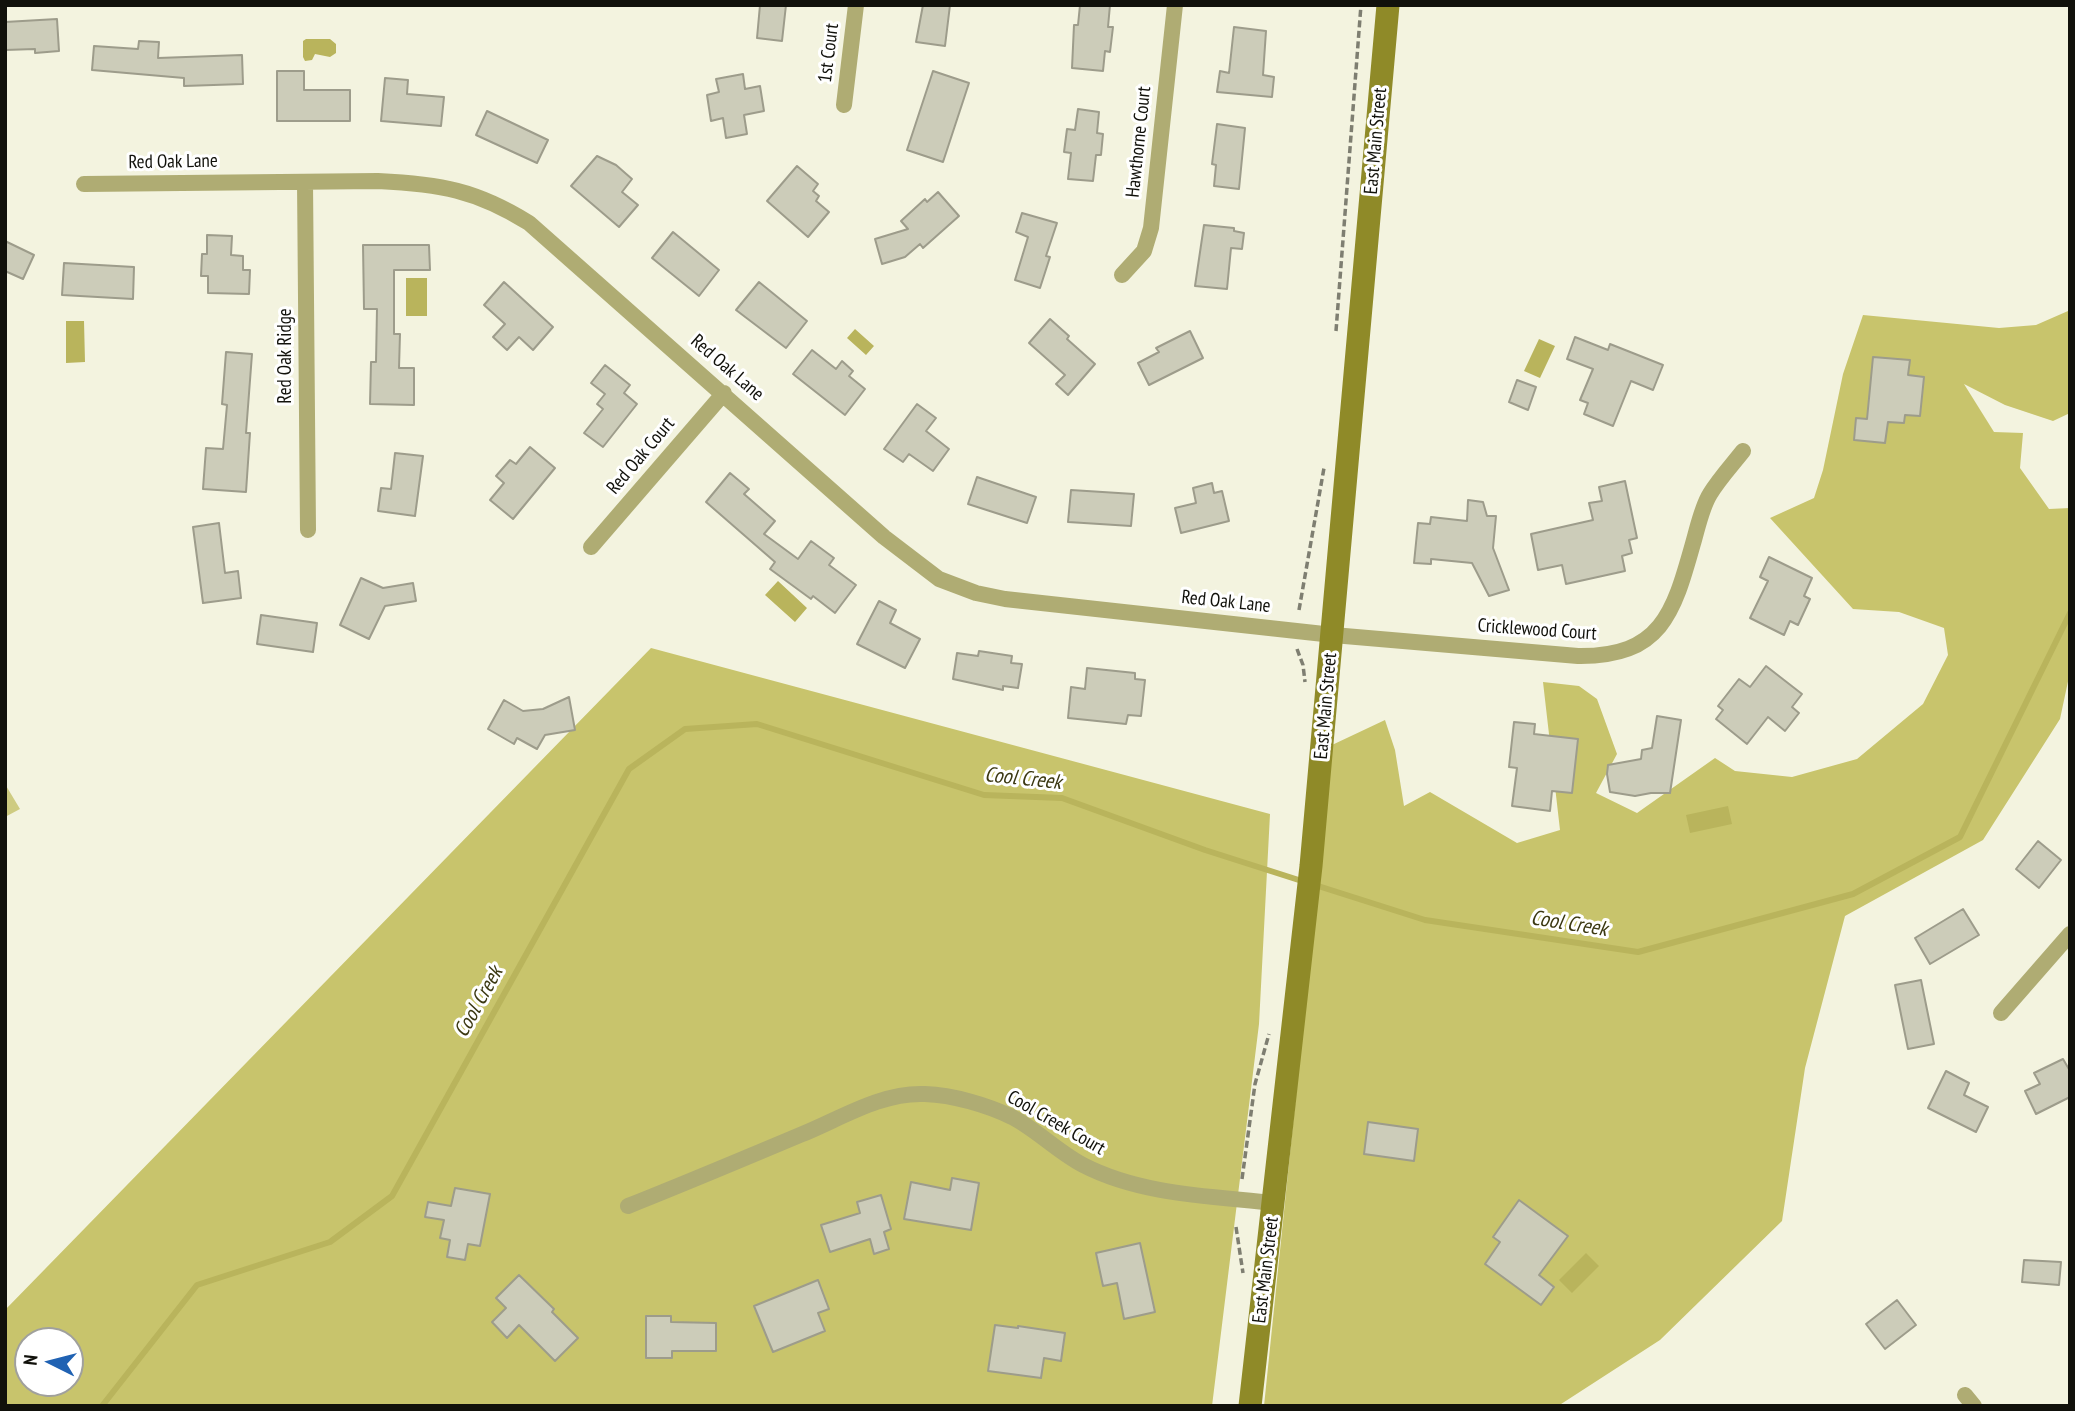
<!DOCTYPE html>
<style>
body{margin:0}
#map{position:relative;width:2075px;height:1411px;overflow:hidden;background:#f3f3df;font-family:"PT Sans Narrow",sans-serif}
canvas{display:block}
.frame{position:absolute;inset:0;border:7px solid #11110b;pointer-events:none}
.north{position:absolute;left:14px;top:1327px;width:70px;height:70px;box-sizing:border-box;background:#fff;border:2px solid #a0a09d;border-radius:50%;rotate:276deg;font-size:19px;font-weight:700;line-height:28px;text-align:center;color:#11110b}
.north::after{content:'';display:block;margin:auto;width:24px;height:32px;background:#2062b3;clip-path:polygon(50% 0,100% 100%,50% 72%,0 100%)}
</style>
<div id="map">
<canvas width="2075" height="1411"></canvas>
<div class="frame"></div>
<div class="north">N</div>
</div>
<script>
const ctx = document.querySelector('canvas').getContext('2d');
ctx.lineJoin = 'round';
function fill(path, color) { ctx.fillStyle = color; ctx.fill(path, 'evenodd'); }
function stroke(path, color, width, dash) { ctx.strokeStyle = color; ctx.lineWidth = width; ctx.lineCap = dash ? 'butt' : 'round'; ctx.setLineDash(dash || []); ctx.stroke(path); }
function label(font, color, halo, rows, align = 'center') {
  ctx.font = font + ' "PT Sans Narrow",sans-serif'; ctx.lineWidth = 6; ctx.setLineDash([]); ctx.textBaseline = 'middle'; ctx.strokeStyle = halo; ctx.fillStyle = color; for (const [text, x, y, turn = 0] of rows) {
    ctx.save(); ctx.translate(x, y); ctx.rotate((+turn || 0) * Math.PI / 180); ctx.textAlign = isNaN(turn) ? turn : align; if (halo) ctx.strokeText(text, 0, 0); ctx.fillText(text, 0, 0); ctx.restore();
  }
}
fill(new Path2D(`
 M 5,784 L 20,809 L 5,817 Z`), '#cecb81');
fill(new Path2D(`
 M 2070,307 L 2070,413 L 2053,421 L 2005,405 L 1964,384 L 1994,432 L 2023,433 L 2020,468 L 2049,509 L 2070,508 L 2070,672 L 2060,719 L 1983,840 L 1845,916 L 1805,1068 L 1782,1221 L 1660,1340 L 1558,1406 L 1264,1406 L 1332,745 L 1385,720 L 1395,750 L 1404,806 L 1430,792 L 1517,843 L 1560,830 L 1543,682 L 1579,686 L 1597,699 L 1617,754 L 1596,793 L 1637,813 L 1715,758 L 1735,771 L 1792,777 L 1857,759 L 1923,704 L 1948,655 L 1944,628 L 1899,612 L 1853,609 L 1770,518 L 1814,498 L 1823,470 L 1843,374 L 1863,315 L 1999,328 L 2036,325 L 2068,311 Z
 M 651,648 L 1270,814 L 1259,1024 L 1212,1406 L 5,1406 L 5,1310 ZM 28,1341 L 70,1341 L 70,1383 L 28,1383 Z`), '#c8c46c');
fill(new Path2D(`
 M 306,39 L 330,39 L 336,44 L 336,53 L 330,57 L 315,54 L 312,60 L 305,61 L 303,57 L 303,41 Z
 M 406,278 L 427,278 L 427,316 L 406,316 Z
 M 66,321 L 84,321 L 85,362 L 66,363 Z
 M 855,329 L 874,346 L 866,355 L 847,338 Z
 M 1539,339 L 1555,346 L 1540,378 L 1524,371 Z
 M 778,581 L 807,608 L 795,622 L 765,595 Z
 M 1728,806 L 1732,824 L 1690,833 L 1686,815 Z
 M 1586,1253 L 1599,1266 L 1572,1293 L 1559,1280 Z`), '#b9b45c');
stroke(new Path2D(`
 M 1315,885 L 1425,920 L 1638,952 L 1853,894 L 1960,837 L 2070,613
 M 102,1406 L 197,1285 L 330,1242 L 392,1196 L 629,769 L 685,729 L 757,724 L 984,795 L 1062,798 L 1205,850 L 1305,882`), '#b9b45c', 6);
const building = new Path2D(`
 M 760,5 L 786,5 L 782,41 L 757,38 Z
 M 923,5 L 950,5 L 945,46 L 916,42 Z
 M 1080,5 L 1110,5 L 1108,27 L 1113,27 L 1110,52 L 1105,51 L 1103,71 L 1072,68 L 1074,25 L 1078,25 Z
 M 57,19 L 59,51 L 35,53 L 35,49 L 5,50 L 5,22 Z
 M 1234,27 L 1266,31 L 1263,75 L 1274,77 L 1272,97 L 1217,92 L 1220,71 L 1229,73 Z
 M 139,41 L 159,42 L 158,58 L 242,55 L 243,84 L 184,86 L 184,78 L 92,70 L 94,46 L 138,49 Z
 M 277,71 L 304,71 L 304,90 L 350,90 L 350,121 L 277,121 Z
 M 933,71 L 969,83 L 943,162 L 907,150 Z
 M 743,74 L 745,89 L 760,86 L 764,111 L 744,115 L 747,134 L 726,138 L 723,118 L 711,121 L 707,95 L 719,92 L 716,79 Z
 M 385,78 L 408,80 L 407,94 L 444,97 L 441,126 L 381,121 Z
 M 1078,109 L 1099,112 L 1097,133 L 1103,134 L 1101,155 L 1096,155 L 1093,181 L 1068,179 L 1071,153 L 1064,152 L 1067,129 L 1075,130 Z
 M 487,111 L 548,140 L 537,163 L 476,135 Z
 M 1217,124 L 1245,128 L 1239,189 L 1214,186 L 1216,165 L 1212,164 Z
 M 597,156 L 616,165 L 632,179 L 622,192 L 638,205 L 619,227 L 571,186 Z
 M 797,166 L 818,184 L 813,191 L 819,196 L 816,201 L 829,212 L 808,237 L 767,201 Z
 M 938,192 L 959,216 L 923,248 L 920,244 L 905,257 L 882,264 L 875,239 L 908,229 L 901,221 L 925,199 L 927,202 Z
 M 1022,213 L 1057,223 L 1046,256 L 1050,257 L 1040,288 L 1015,280 L 1028,237 L 1016,232 Z
 M 1204,225 L 1234,228 L 1234,231 L 1244,233 L 1242,249 L 1231,248 L 1227,289 L 1195,286 Z
 M 673,232 L 719,270 L 699,296 L 652,258 Z
 M 207,235 L 232,236 L 231,255 L 243,256 L 243,270 L 250,270 L 249,294 L 208,293 L 208,276 L 201,276 L 202,254 L 207,254 Z
 M 5,241 L 34,255 L 23,279 L 5,271 Z
 M 363,245 L 429,245 L 430,270 L 394,270 L 394,334 L 400,334 L 399,368 L 414,368 L 414,405 L 370,404 L 371,362 L 376,362 L 377,309 L 364,309 Z
 M 64,263 L 134,267 L 133,299 L 62,295 Z
 M 504,282 L 553,327 L 533,350 L 519,337 L 507,350 L 493,337 L 505,324 L 484,305 Z
 M 759,282 L 807,321 L 786,348 L 736,310 Z
 M 1050,319 L 1069,336 L 1067,339 L 1095,364 L 1068,395 L 1056,384 L 1065,375 L 1029,343 Z
 M 1190,331 L 1203,358 L 1149,385 L 1138,363 L 1159,352 L 1156,348 Z
 M 1575,337 L 1608,350 L 1610,344 L 1663,365 L 1653,390 L 1631,381 L 1613,426 L 1584,414 L 1588,403 L 1580,400 L 1593,369 L 1567,359 Z
 M 812,350 L 836,369 L 842,361 L 853,371 L 849,376 L 865,389 L 845,415 L 793,374 Z
 M 226,352 L 252,354 L 246,433 L 250,433 L 246,492 L 203,489 L 206,448 L 223,449 L 227,405 L 222,404 Z
 M 1873,357 L 1910,360 L 1908,375 L 1924,377 L 1920,416 L 1905,415 L 1904,423 L 1888,422 L 1885,443 L 1854,440 L 1856,418 L 1867,419 Z
 M 605,365 L 630,385 L 624,393 L 637,404 L 603,447 L 584,433 L 603,409 L 597,404 L 605,394 L 591,383 Z
 M 1517,380 L 1536,387 L 1528,410 L 1509,402 Z
 M 917,404 L 936,418 L 926,431 L 949,449 L 933,471 L 909,454 L 903,462 L 884,449 Z
 M 530,447 L 555,468 L 513,519 L 490,500 L 504,483 L 496,476 L 510,460 L 516,464 Z
 M 395,453 L 423,456 L 415,516 L 378,511 L 381,488 L 391,489 Z
 M 730,473 L 749,489 L 744,494 L 775,521 L 764,534 L 798,559 L 811,541 L 834,558 L 829,565 L 856,585 L 835,613 L 813,596 L 811,599 L 770,569 L 775,562 L 706,502 Z
 M 977,477 L 1036,497 L 1027,523 L 968,504 Z
 M 1625,481 L 1637,538 L 1629,540 L 1632,553 L 1622,556 L 1625,571 L 1566,584 L 1562,565 L 1538,570 L 1531,534 L 1593,520 L 1589,503 L 1602,501 L 1599,487 Z
 M 1212,483 L 1214,493 L 1222,491 L 1229,521 L 1181,533 L 1175,508 L 1196,503 L 1193,488 Z
 M 1071,490 L 1134,494 L 1131,526 L 1068,522 Z
 M 1468,500 L 1483,502 L 1487,516 L 1496,516 L 1493,548 L 1509,590 L 1489,596 L 1472,563 L 1431,559 L 1431,564 L 1414,563 L 1418,523 L 1430,524 L 1431,517 L 1467,521 Z
 M 219,523 L 225,573 L 238,571 L 241,598 L 203,603 L 193,527 Z
 M 1769,557 L 1812,578 L 1804,596 L 1810,599 L 1798,625 L 1790,621 L 1784,635 L 1750,618 L 1768,581 L 1760,577 Z
 M 361,578 L 383,588 L 413,583 L 416,601 L 385,606 L 369,639 L 340,625 Z
 M 879,601 L 896,610 L 890,623 L 920,639 L 905,668 L 857,644 Z
 M 261,615 L 317,623 L 313,652 L 257,644 Z
 M 979,651 L 1012,656 L 1011,663 L 1022,664 L 1018,688 L 1003,686 L 1003,690 L 953,679 L 957,653 L 978,656 Z
 M 1766,666 L 1802,694 L 1792,707 L 1799,713 L 1785,731 L 1768,717 L 1747,744 L 1716,719 L 1723,710 L 1718,706 L 1739,679 L 1750,687 Z
 M 1087,668 L 1135,673 L 1135,679 L 1145,680 L 1141,716 L 1128,715 L 1126,724 L 1068,718 L 1071,687 L 1085,689 Z
 M 569,697 L 575,730 L 545,735 L 537,749 L 517,738 L 514,744 L 488,729 L 504,700 L 523,711 L 543,709 Z
 M 1657,716 L 1681,720 L 1670,793 L 1651,793 L 1635,796 L 1610,792 L 1607,774 L 1608,765 L 1641,759 L 1642,750 L 1652,748 Z
 M 1514,722 L 1535,724 L 1534,734 L 1578,739 L 1572,793 L 1552,791 L 1550,811 L 1512,806 L 1517,768 L 1509,767 Z
 M 2038,841 L 2061,860 L 2039,888 L 2016,869 Z
 M 1963,909 L 1979,935 L 1930,964 L 1915,938 Z
 M 1921,980 L 1934,1044 L 1908,1049 L 1895,985 Z
 M 2063,1059 L 2070,1071 L 2070,1097 L 2036,1114 L 2025,1091 L 2040,1084 L 2034,1073 Z
 M 1946,1071 L 1969,1083 L 1964,1095 L 1988,1107 L 1976,1132 L 1928,1108 Z
 M 1368,1122 L 1418,1129 L 1414,1161 L 1364,1154 Z
 M 952,1178 L 979,1183 L 971,1230 L 904,1219 L 911,1182 L 950,1190 Z
 M 455,1188 L 490,1194 L 480,1246 L 468,1244 L 465,1260 L 447,1257 L 450,1240 L 440,1238 L 444,1220 L 425,1217 L 428,1202 L 451,1206 Z
 M 881,1195 L 891,1229 L 884,1232 L 889,1249 L 874,1254 L 870,1239 L 830,1252 L 821,1225 L 860,1213 L 857,1202 Z
 M 1519,1200 L 1568,1236 L 1539,1275 L 1554,1287 L 1541,1305 L 1485,1264 L 1500,1242 L 1493,1237 Z
 M 1140,1243 L 1155,1312 L 1124,1319 L 1117,1283 L 1103,1286 L 1096,1253 Z
 M 2024,1260 L 2061,1262 L 2059,1285 L 2022,1282 Z
 M 519,1275 L 554,1309 L 552,1312 L 578,1338 L 555,1361 L 519,1325 L 507,1338 L 492,1322 L 506,1308 L 496,1298 Z
 M 818,1280 L 829,1309 L 818,1313 L 825,1331 L 773,1352 L 754,1306 Z
 M 1897,1300 L 1916,1325 L 1885,1349 L 1866,1324 Z
 M 646,1316 L 671,1316 L 671,1322 L 716,1323 L 716,1351 L 672,1351 L 672,1358 L 646,1358 Z
 M 995,1325 L 1018,1328 L 1018,1326 L 1065,1333 L 1061,1361 L 1044,1358 L 1041,1378 L 988,1371 Z`);
fill(building, '#ccccb9');
stroke(building, '#9d9c8b', 2);
stroke(new Path2D(`
 M 1336,331 L 1361,5
 M 1299,610 L 1324,468
 M 1297,649 L 1303,665 L 1305,682
 M 1242,1179 L 1255,1084 L 1269,1034
 M 1236,1227 L 1243,1273`), '#7e7e71', 3.5, [7, 3.5]);
stroke(new Path2D(`
 M 844,105 L 856,5
 M 305,182 L 308,530
 M 84,184 L 378,181 C 440,184 476,190 529,223 L 884,537 L 939,579 L 976,593 L 1005,599 L 1333,635 L 1578,656 C 1663,657 1674,611 1694,540 C 1698,526 1702,507 1710,494 C 1719,479 1732,465 1743,451
 M 1122,275 L 1144,251 L 1151,228 L 1175,5
 M 591,547 L 724,393
 M 2001,1013 L 2070,934
 M 628,1206 C 686,1183 743,1159 800,1135 C 840,1119 881,1092 925,1094 C 953,1095 987,1105 1012,1117 C 1037,1130 1058,1152 1083,1165 C 1141,1195 1210,1196 1274,1203
 M 1965,1395 L 1974,1406`), '#afac73', 16);
stroke(new Path2D(`
 M 1250,1406 L 1311,866 L 1388,5`), '#8f8a28', 23);
label('19px', '#11110b', '#fff', [
 ["1st Court",829,53,-83],
 ["East Main Street",1376,141,-85],
 ["Hawthorne Court",1139,142,-84],
 ["Red Oak Lane",173,162,-1],
 ["Red Oak Ridge",286,356,-90],
 ["Red Oak Lane",727,368,41],
 ["Red Oak Court",641,456,-50],
 ["Red Oak Lane",1226,602,6],
 ["Cricklewood Court",1537,630,4],
 ["East Main Street",1326,706,-85],
 ["Cool Creek Court",1056,1123,30],
 ["East Main Street",1266,1270,-83]
]);
label('italic 21px', '#3b3812', '#fff', [
 ["Cool Creek",1023,779,6],
 ["Cool Creek",1569,924,9],
 ["Cool Creek",479,1002,-61]
]);
</script>
